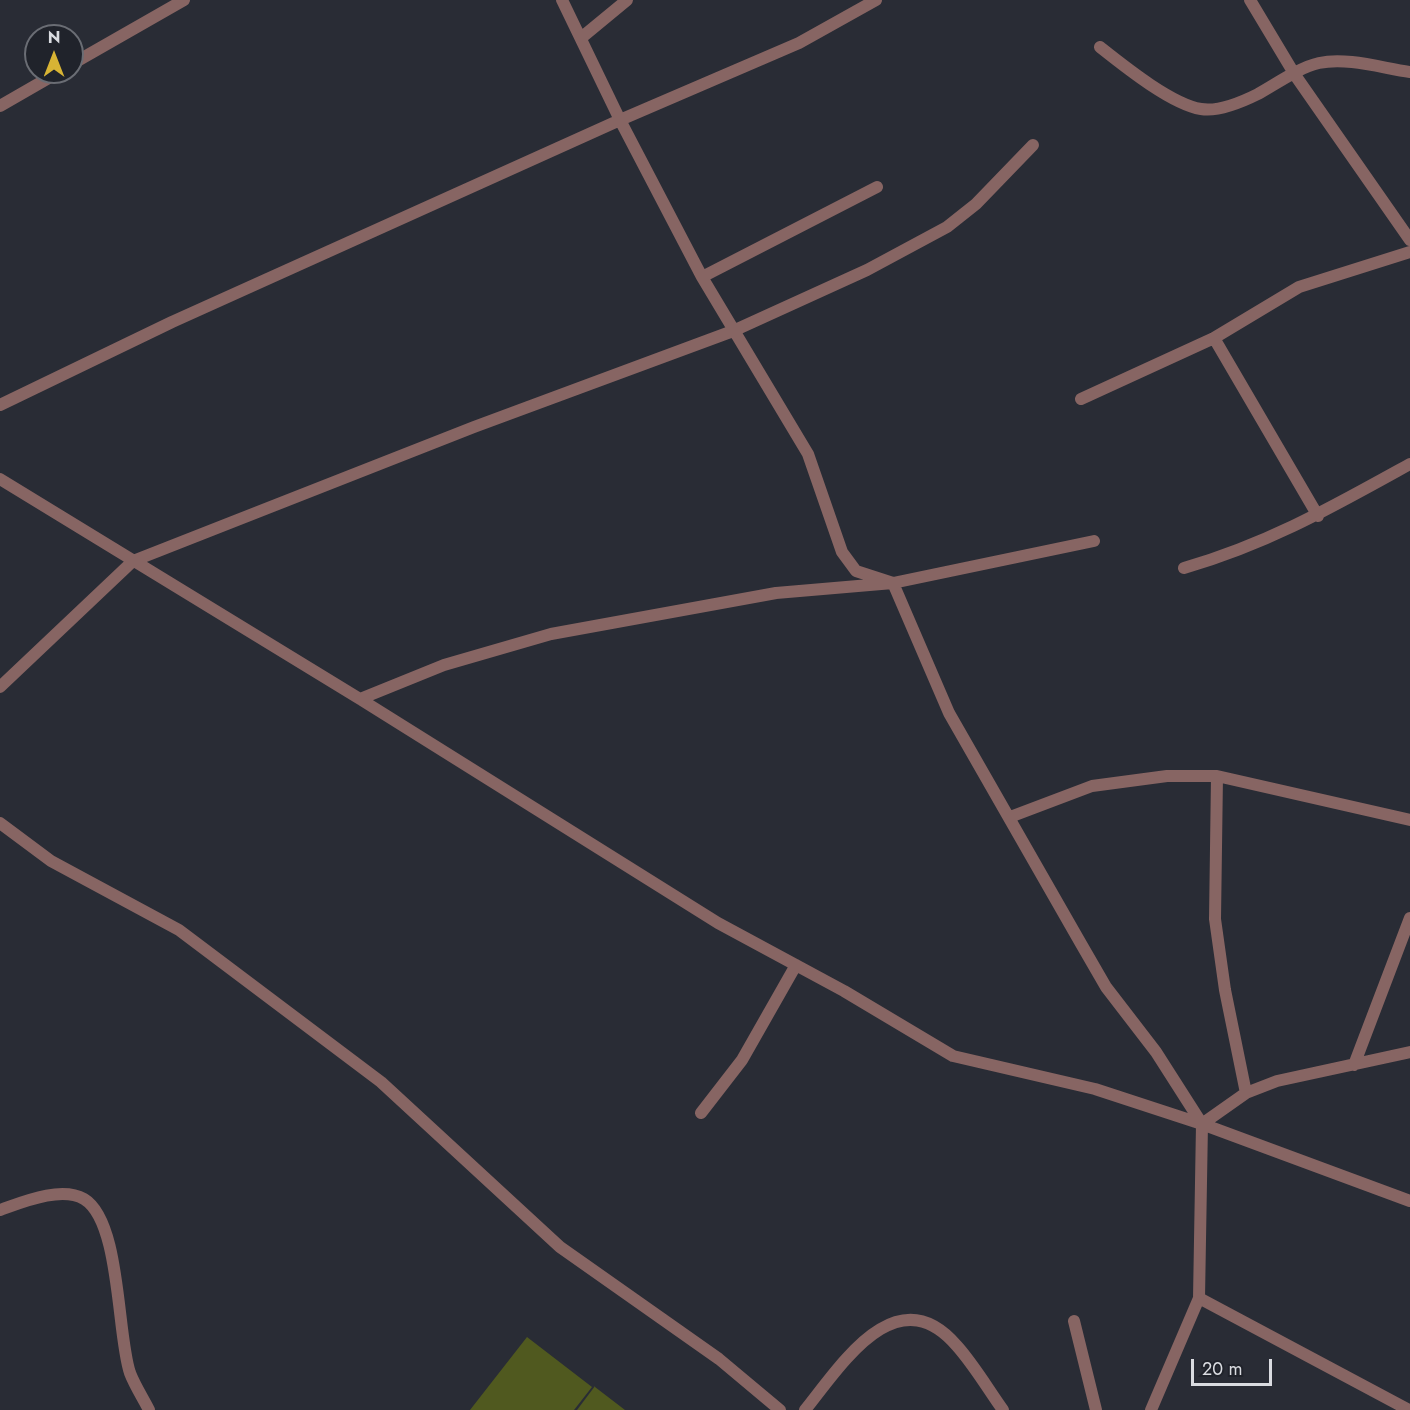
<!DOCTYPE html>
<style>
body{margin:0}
#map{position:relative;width:1410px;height:1410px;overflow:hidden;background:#292c35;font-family:Jost,sans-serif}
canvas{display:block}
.north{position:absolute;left:24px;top:24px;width:60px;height:60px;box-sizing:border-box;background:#20232b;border:2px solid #6a6d74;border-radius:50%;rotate:0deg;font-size:16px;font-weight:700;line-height:24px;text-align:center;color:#dadce1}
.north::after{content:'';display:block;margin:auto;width:21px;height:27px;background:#d8b434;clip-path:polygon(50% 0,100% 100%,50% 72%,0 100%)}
.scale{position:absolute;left:1191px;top:1359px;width:81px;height:27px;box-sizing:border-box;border:3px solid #dadce1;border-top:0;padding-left:8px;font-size:18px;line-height:21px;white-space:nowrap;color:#dadce1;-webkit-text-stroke:4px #20232b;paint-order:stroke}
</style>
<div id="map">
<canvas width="1410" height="1410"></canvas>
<div class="north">N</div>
<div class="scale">20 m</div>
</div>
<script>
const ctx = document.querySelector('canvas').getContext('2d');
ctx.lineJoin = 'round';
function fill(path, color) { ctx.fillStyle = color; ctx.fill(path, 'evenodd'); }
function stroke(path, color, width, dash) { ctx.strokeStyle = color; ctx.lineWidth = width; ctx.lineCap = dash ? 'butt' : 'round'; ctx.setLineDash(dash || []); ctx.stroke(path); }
fill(new Path2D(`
 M 527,1337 L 592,1387 L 574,1410 L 470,1410 Z
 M 595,1386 L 595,1387 L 625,1410 L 577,1410 Z`), '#50591f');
stroke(new Path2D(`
 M 562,0 L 620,120 L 702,277 L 808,454 L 842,552 L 856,571 L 893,583 L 949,713 L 1080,942 L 1106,987 L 1156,1052 L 1202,1124 L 1199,1298 L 1151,1410
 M 1250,0 L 1295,75 L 1410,240
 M 581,38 L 627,0
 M 1100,47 C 1124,66 1171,104 1201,109 C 1219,112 1242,102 1258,94 C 1276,84 1300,67 1319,63 C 1347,57 1382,68 1410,72
 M 72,64 L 184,0
 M 0,106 L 59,72
 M 702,277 L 877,187
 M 1214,338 L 1318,516
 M 1081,399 L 1214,338 L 1299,287 L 1410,252
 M 0,405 L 172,322 L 620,120 L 799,43 L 876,0
 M 0,479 L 360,699 L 718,923 L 844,991 L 953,1056 L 1095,1089 L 1202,1124 L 1410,1201
 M 1184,568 C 1268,544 1334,506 1410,464
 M 0,687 L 133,561 L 474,427 L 733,331 L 867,270 L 947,227 L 976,204 L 1033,145
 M 360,699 L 444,665 L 551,634 L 776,593 L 893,583 L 1094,541
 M 1217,776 L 1215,919 L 1225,990 L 1246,1093
 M 1010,817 L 1092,786 L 1167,776 L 1217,776 L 1410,820
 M 0,823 L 51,861 L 179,930 L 381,1082 L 560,1247 L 719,1359 L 780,1410
 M 1354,1065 L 1410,918
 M 701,1113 L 742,1060 L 796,965
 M 1202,1124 L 1246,1093 L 1277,1081 L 1410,1052
 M 0,1210 C 23,1202 61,1186 84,1199 C 121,1221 117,1336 130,1373 C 135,1386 143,1398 149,1410
 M 1199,1298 L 1409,1410
 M 1074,1321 L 1096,1410
 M 805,1410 C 842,1364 897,1276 957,1346 C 974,1365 988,1389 1003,1410`), '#876563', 12);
</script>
